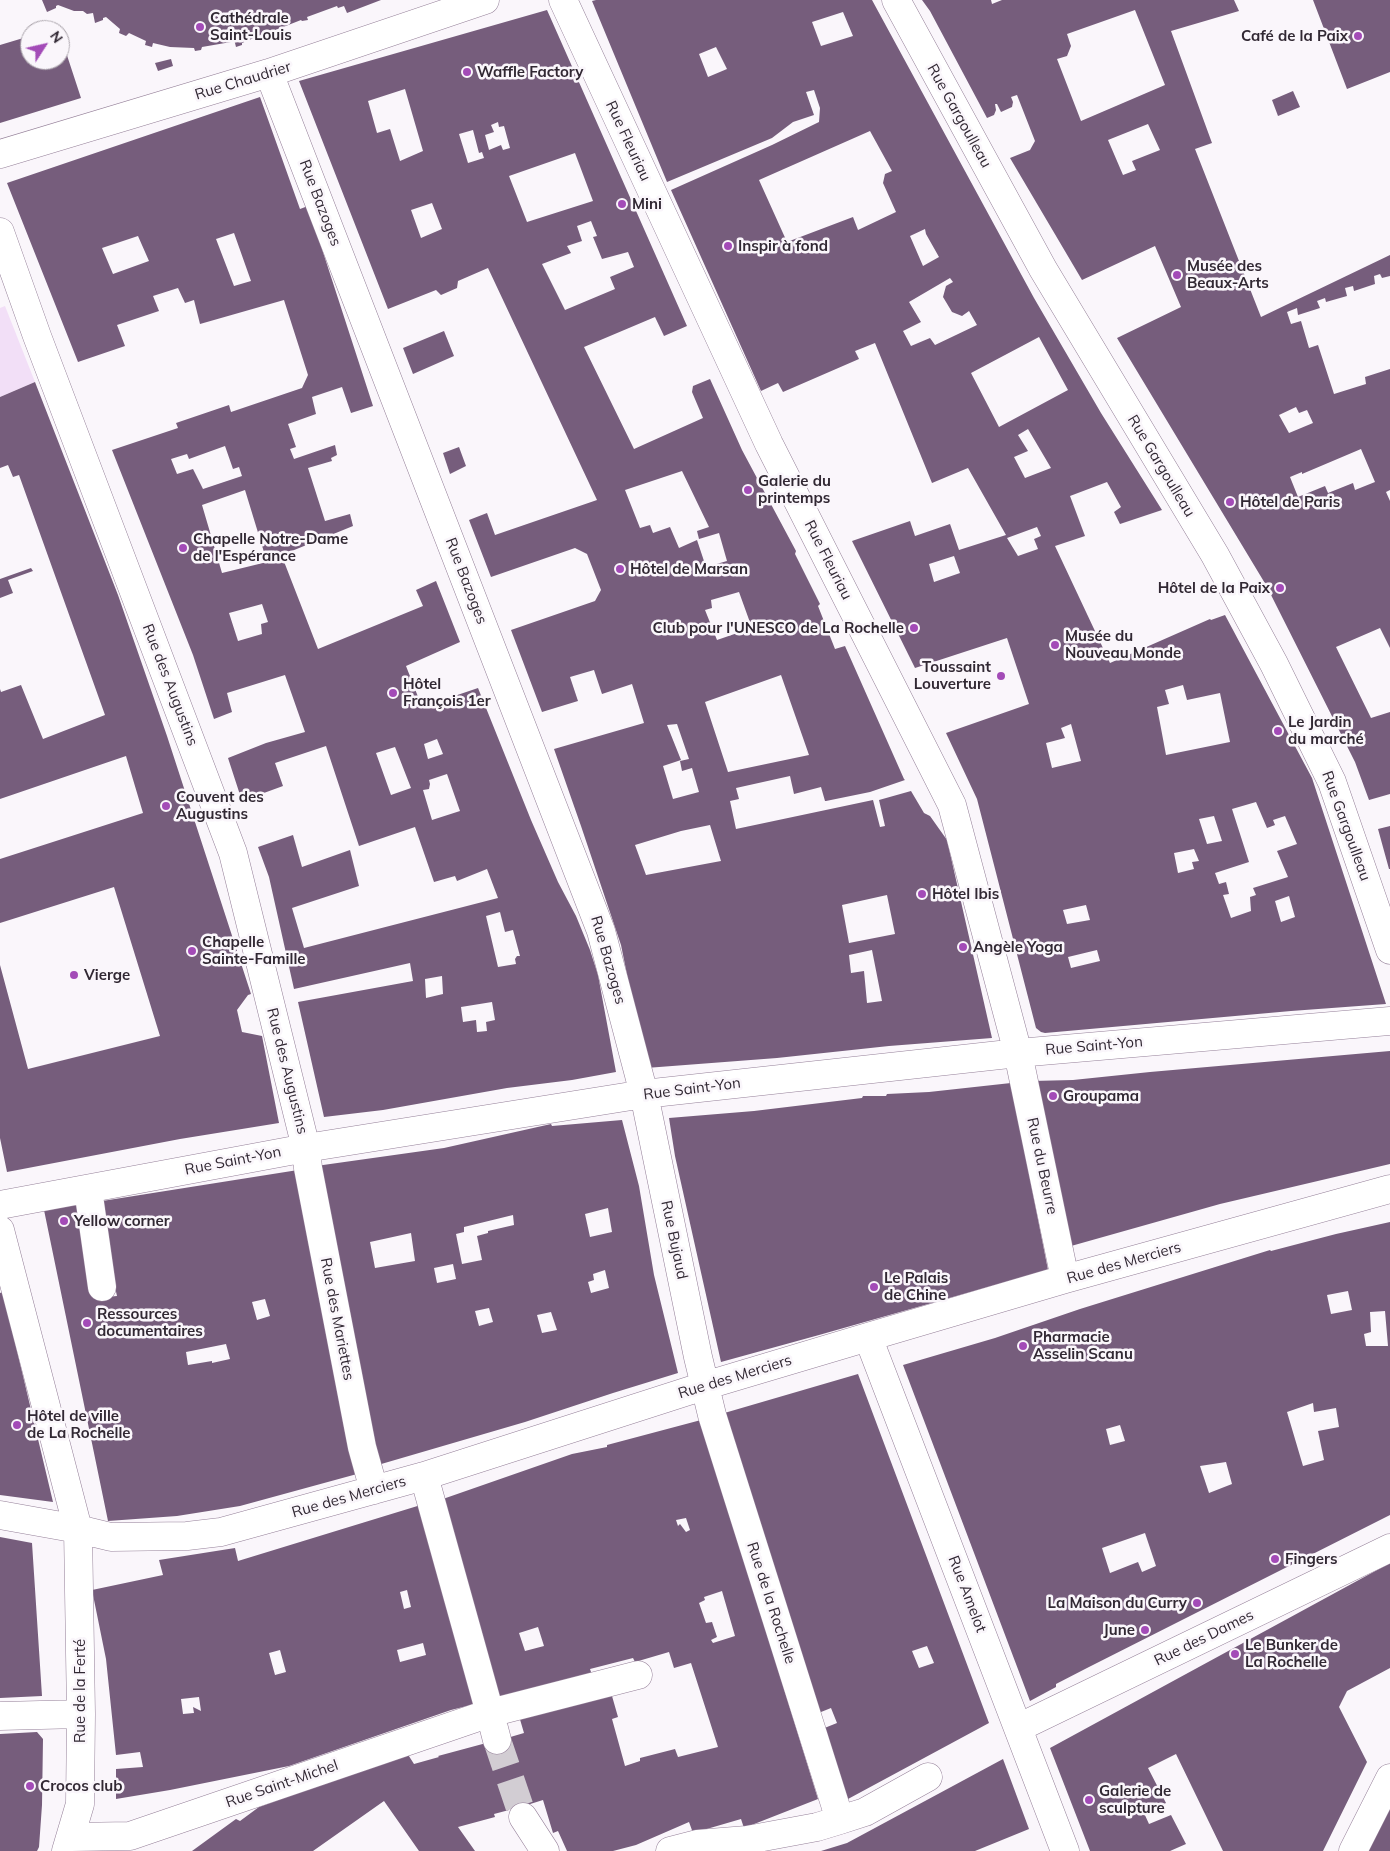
<!DOCTYPE html>
<meta charset="utf-8">
<style>
body{margin:0}
#map{position:relative;width:1390px;height:1851px;overflow:hidden;background:#faf6fb;font-family:Mulish,sans-serif}
canvas{display:block}
.north{position:absolute;left:20px;top:20px;width:50px;height:50px;box-sizing:border-box;background:#faf6fb;border:1px solid #aaa4ab;border-radius:50%;rotate:55deg;font-size:14px;font-weight:700;line-height:20px;text-align:center;color:#312833}
.north::after{content:'';display:block;margin:auto;width:18px;height:22px;background:#a34bb7;clip-path:polygon(50% 0,100% 100%,50% 72%,0 100%)}
</style>
<div id="map">
<canvas width="1390" height="1851"></canvas>
<div class="north">N</div>
</div>
<script>
const ctx = document.querySelector('canvas').getContext('2d');
ctx.lineJoin = 'round';
function fill(path, color) { ctx.fillStyle = color; ctx.fill(path, 'evenodd'); }
function stroke(path, color, width, dash) { ctx.strokeStyle = color; ctx.lineWidth = width; ctx.lineCap = dash ? 'butt' : 'round'; ctx.setLineDash(dash || []); ctx.stroke(path); }
function label(font, color, halo, rows, align = 'center') {
  ctx.font = font + ' Mulish,sans-serif'; ctx.lineWidth = 5; ctx.setLineDash([]); ctx.textBaseline = 'middle'; ctx.strokeStyle = halo; ctx.fillStyle = color; for (const [text, x, y, turn = 0] of rows) {
    ctx.save(); ctx.translate(x, y); ctx.rotate((+turn || 0) * Math.PI / 180); ctx.textAlign = isNaN(turn) ? turn : align; if (halo) ctx.strokeText(text, 0, 0); ctx.fillText(text, 0, 0); ctx.restore();
  }
}
fill(new Path2D(`
 M 5,306 L 35,382 L 0,397 L 0,308 Z`), '#f2dff7');
fill(new Path2D(`
 M 42,0 L 381,0 L 347,13 L 344,6 L 338,8 L 337,6 L 307,17 L 308,20 L 302,21 L 301,20 L 273,31 L 275,33 L 270,35 L 268,32 L 242,43 L 242,45 L 236,47 L 234,39 L 231,40 L 231,42 L 202,47 L 201,50 L 195,51 L 194,48 L 170,47 L 153,43 L 152,47 L 145,45 L 146,41 L 129,33 L 126,36 L 119,33 L 120,29 L 106,17 L 103,18 L 103,20 L 95,23 L 93,13 L 87,14 L 83,11 L 74,11 L 58,5 L 56,6 L 56,8 L 47,12 Z
 M 596,0 L 872,0 L 1034,298 L 1101,413 L 1162,510 L 1120,524 L 1114,512 L 1121,507 L 1107,482 L 1070,496 L 1085,536 L 1055,546 L 1110,663 L 1210,619 L 1211,620 L 1225,615 L 1312,778 L 1386,1004 L 1291,1011 L 1045,1033 L 1041,1032 L 1036,1028 L 977,799 L 946,733 L 1029,704 L 1007,638 L 915,668 L 852,541 L 910,521 L 915,536 L 950,524 L 959,550 L 1006,535 L 968,468 L 932,483 L 875,343 L 855,351 L 859,359 L 783,392 L 778,383 L 761,391 L 671,190 L 772,145 L 819,122 L 820,108 L 814,90 L 806,92 L 814,115 L 793,122 L 772,138 L 667,182 L 592,1 ZM 843,12 L 853,36 L 821,46 L 812,22 ZM 716,47 L 727,69 L 708,77 L 699,54 ZM 870,131 L 892,171 L 885,174 L 883,183 L 896,212 L 858,230 L 853,217 L 787,242 L 759,180 ZM 925,229 L 926,234 L 939,257 L 923,266 L 910,236 ZM 950,278 L 953,282 L 946,286 L 943,297 L 952,312 L 962,316 L 969,311 L 977,325 L 935,345 L 930,338 L 911,346 L 903,331 L 921,322 L 909,302 ZM 1039,337 L 1068,390 L 999,427 L 971,373 ZM 1028,429 L 1051,468 L 1025,478 L 1014,457 L 1028,451 L 1018,435 ZM 1037,527 L 1041,536 L 1034,539 L 1038,549 L 1018,556 L 1007,538 ZM 954,556 L 960,573 L 934,582 L 929,564 ZM 1183,685 L 1187,700 L 1220,693 L 1230,742 L 1166,755 L 1157,707 L 1169,704 L 1165,690 ZM 1071,724 L 1081,761 L 1052,768 L 1046,743 L 1065,738 L 1061,728 ZM 1256,802 L 1267,828 L 1275,825 L 1273,820 L 1285,816 L 1297,844 L 1277,851 L 1288,877 L 1253,888 L 1256,895 L 1250,897 L 1251,911 L 1231,918 L 1223,895 L 1229,894 L 1226,882 L 1219,884 L 1215,873 L 1249,862 L 1232,809 ZM 1214,816 L 1222,841 L 1207,844 L 1199,819 ZM 1194,849 L 1199,861 L 1192,862 L 1194,869 L 1178,873 L 1174,853 ZM 1289,896 L 1295,917 L 1281,922 L 1275,901 ZM 1086,905 L 1090,920 L 1067,924 L 1063,910 ZM 1097,950 L 1100,961 L 1071,968 L 1068,957 Z
 M 922,0 L 991,0 L 992,4 L 1002,0 L 1234,0 L 1239,11 L 1171,31 L 1212,143 L 1195,149 L 1261,317 L 1390,255 L 1390,276 L 1382,278 L 1380,274 L 1374,276 L 1375,284 L 1354,291 L 1353,286 L 1345,288 L 1347,296 L 1326,302 L 1325,298 L 1317,301 L 1320,308 L 1298,315 L 1297,308 L 1287,312 L 1291,324 L 1301,321 L 1309,348 L 1318,345 L 1334,394 L 1366,384 L 1365,377 L 1390,369 L 1390,490 L 1386,492 L 1390,501 L 1390,648 L 1380,628 L 1336,647 L 1371,718 L 1390,712 L 1390,794 L 1369,800 L 1355,762 L 1266,585 L 1117,338 L 1181,307 L 1155,246 L 1082,280 L 1010,158 L 1030,150 L 1035,141 L 1017,95 L 1011,97 L 1013,102 L 1012,107 L 1001,112 L 997,104 L 995,104 L 996,110 L 994,115 L 987,118 L 930,11 ZM 1135,10 L 1165,85 L 1081,121 L 1057,59 L 1067,56 L 1071,46 L 1067,34 ZM 1148,124 L 1160,150 L 1132,161 L 1136,170 L 1123,175 L 1108,140 ZM 1296,407 L 1299,413 L 1307,410 L 1313,423 L 1289,433 L 1279,415 ZM 1361,449 L 1375,482 L 1355,490 L 1353,483 L 1328,493 L 1325,486 L 1298,497 L 1290,477 L 1302,472 L 1302,474 Z
 M 1313,0 L 1390,0 L 1390,72 L 1347,89 Z
 M 547,10 L 687,326 L 664,336 L 655,317 L 584,347 L 634,449 L 703,418 L 692,392 L 693,386 L 710,379 L 742,450 L 796,551 L 795,554 L 820,604 L 818,606 L 835,649 L 845,646 L 904,779 L 905,780 L 870,792 L 826,801 L 825,801 L 821,787 L 794,794 L 790,776 L 736,788 L 739,799 L 730,801 L 736,829 L 873,800 L 880,827 L 885,826 L 879,800 L 911,791 L 924,813 L 930,816 L 947,840 L 992,1038 L 889,1046 L 777,1058 L 646,1068 L 621,945 L 581,826 L 554,749 L 644,723 L 632,684 L 602,694 L 594,670 L 570,677 L 578,701 L 542,712 L 511,630 L 595,601 L 601,590 L 587,554 L 575,548 L 491,577 L 469,520 L 487,513 L 495,535 L 597,500 L 488,268 L 458,281 L 457,288 L 441,295 L 436,290 L 388,309 L 299,81 ZM 405,89 L 423,151 L 400,161 L 390,129 L 377,133 L 368,101 ZM 498,122 L 499,127 L 504,126 L 510,148 L 503,150 L 501,145 L 489,150 L 485,135 L 494,132 L 491,125 ZM 473,130 L 479,153 L 482,152 L 484,158 L 468,163 L 459,134 ZM 575,153 L 593,201 L 527,222 L 509,176 ZM 432,203 L 442,229 L 421,238 L 411,210 ZM 591,221 L 597,236 L 593,237 L 602,259 L 628,252 L 634,267 L 610,277 L 615,289 L 565,310 L 542,264 L 571,253 L 567,246 L 582,241 L 577,226 ZM 682,471 L 709,527 L 697,531 L 699,539 L 719,533 L 727,561 L 706,567 L 697,540 L 679,548 L 670,527 L 653,533 L 650,525 L 640,528 L 625,490 ZM 739,592 L 752,628 L 717,640 L 705,610 L 712,608 L 711,600 ZM 781,675 L 809,755 L 728,772 L 705,702 ZM 677,724 L 689,759 L 680,761 L 682,771 L 692,768 L 699,792 L 673,799 L 663,766 L 681,760 L 667,725 ZM 710,825 L 721,861 L 646,875 L 635,845 L 681,831 ZM 887,895 L 895,934 L 849,943 L 842,905 ZM 872,950 L 882,1001 L 867,1003 L 864,971 L 851,973 L 849,955 Z
 M 60,34 L 81,98 L 0,123 L 0,45 L 30,36 L 30,60 L 60,60 Z
 M 171,59 L 173,66 L 158,71 L 155,63 Z
 M 1293,91 L 1300,107 L 1278,116 L 1272,100 Z
 M 260,97 L 300,209 L 308,206 L 373,406 L 351,413 L 342,387 L 312,397 L 316,414 L 288,424 L 296,447 L 290,449 L 294,459 L 335,445 L 337,455 L 331,458 L 332,461 L 308,468 L 325,521 L 350,514 L 353,526 L 282,555 L 283,559 L 318,649 L 423,606 L 416,590 L 436,581 L 460,642 L 406,666 L 422,707 L 478,688 L 531,820 L 558,882 L 576,916 L 590,950 L 598,975 L 616,1072 L 572,1080 L 507,1088 L 383,1110 L 324,1117 L 298,1002 L 413,981 L 410,963 L 294,989 L 269,877 L 258,847 L 293,835 L 302,867 L 350,850 L 359,886 L 292,908 L 304,948 L 498,898 L 487,869 L 457,881 L 455,876 L 434,882 L 415,827 L 359,846 L 326,746 L 275,763 L 283,786 L 242,801 L 228,758 L 266,743 L 305,732 L 285,675 L 227,693 L 232,712 L 214,719 L 193,655 L 112,450 L 178,428 L 176,423 L 229,405 L 231,412 L 302,388 L 308,375 L 284,300 L 200,324 L 194,300 L 185,303 L 178,288 L 153,296 L 159,311 L 117,325 L 125,346 L 78,362 L 7,183 ZM 234,233 L 251,281 L 234,286 L 216,239 ZM 138,236 L 149,261 L 113,274 L 102,248 ZM 225,446 L 233,469 L 239,467 L 242,476 L 203,489 L 193,469 L 177,474 L 171,459 L 187,454 L 189,459 ZM 245,490 L 267,562 L 222,573 L 202,505 ZM 262,604 L 268,622 L 261,624 L 262,634 L 238,641 L 229,613 ZM 437,739 L 443,754 L 428,759 L 424,744 ZM 395,747 L 411,788 L 391,795 L 376,753 ZM 447,774 L 460,811 L 432,820 L 423,790 L 429,789 L 430,784 L 429,780 ZM 500,912 L 505,932 L 513,930 L 520,956 L 517,956 L 515,959 L 516,964 L 498,967 L 486,916 ZM 442,976 L 443,994 L 426,998 L 425,979 ZM 492,1002 L 495,1020 L 486,1022 L 487,1031 L 477,1032 L 476,1020 L 463,1022 L 461,1007 Z
 M 444,331 L 454,356 L 413,374 L 403,348 Z
 M 35,382 L 118,595 L 167,736 L 251,994 L 248,995 L 237,1010 L 242,1032 L 262,1036 L 279,1123 L 180,1139 L 7,1172 L 0,1138 L 0,965 L 28,1069 L 160,1036 L 114,887 L 0,923 L 0,859 L 143,813 L 126,756 L 0,799 L 0,689 L 1,692 L 21,685 L 43,739 L 105,715 L 19,475 L 13,477 L 8,465 L 0,468 L 0,397 Z
 M 459,447 L 466,466 L 450,474 L 443,453 Z
 M 31,568 L 33,571 L 8,580 L 13,593 L 0,598 L 0,579 Z
 M 1390,826 L 1390,869 L 1389,869 L 1378,829 Z
 M 1390,1051 L 1390,1164 L 1220,1204 L 1064,1248 L 1032,1081 L 1073,1080 L 1150,1072 Z
 M 1011,1083 L 1048,1270 L 819,1335 L 721,1362 L 675,1156 L 669,1118 L 754,1111 L 862,1098 L 863,1096 L 886,1096 L 887,1094 L 929,1092 Z
 M 622,1120 L 639,1186 L 654,1275 L 678,1373 L 613,1393 L 525,1422 L 371,1467 L 316,1166 L 444,1148 L 551,1124 L 552,1126 ZM 608,1208 L 612,1232 L 590,1237 L 585,1214 ZM 513,1215 L 514,1225 L 488,1231 L 488,1233 L 477,1236 L 482,1260 L 462,1264 L 456,1234 L 464,1232 L 464,1227 ZM 411,1233 L 415,1261 L 375,1268 L 370,1242 ZM 453,1264 L 456,1279 L 437,1283 L 434,1268 ZM 605,1270 L 609,1288 L 591,1293 L 588,1282 L 594,1280 L 593,1274 ZM 489,1308 L 493,1322 L 479,1326 L 475,1311 ZM 551,1312 L 557,1330 L 542,1333 L 537,1315 Z
 M 298,1170 L 357,1474 L 240,1506 L 177,1516 L 108,1521 L 44,1210 L 86,1203 L 96,1298 L 117,1296 L 96,1202 ZM 265,1299 L 270,1316 L 257,1320 L 252,1302 ZM 226,1344 L 230,1359 L 212,1363 L 212,1361 L 188,1365 L 186,1352 Z
 M 1390,1222 L 1390,1515 L 1087,1668 L 1056,1684 L 1056,1687 L 1030,1701 L 903,1365 L 995,1338 L 1080,1309 L 1270,1250 L 1271,1251 L 1336,1234 ZM 1348,1291 L 1352,1310 L 1331,1314 L 1327,1295 ZM 1385,1311 L 1388,1346 L 1366,1346 L 1364,1334 L 1371,1332 L 1370,1312 ZM 1313,1403 L 1314,1412 L 1336,1408 L 1339,1427 L 1318,1431 L 1324,1460 L 1303,1466 L 1287,1412 ZM 1120,1425 L 1125,1441 L 1110,1445 L 1106,1429 ZM 1226,1462 L 1232,1484 L 1209,1493 L 1200,1466 ZM 1145,1533 L 1156,1566 L 1142,1572 L 1138,1562 L 1110,1573 L 1102,1548 Z
 M 3,1292 L 53,1502 L 0,1495 L 0,1293 Z
 M 858,1374 L 989,1723 L 848,1799 L 843,1797 L 822,1729 L 837,1723 L 831,1708 L 816,1714 L 721,1414 ZM 927,1646 L 934,1663 L 919,1668 L 912,1651 Z
 M 701,1420 L 818,1799 L 744,1828 L 741,1819 L 693,1833 L 689,1822 L 636,1845 L 613,1851 L 567,1851 L 558,1831 L 553,1833 L 543,1800 L 527,1805 L 522,1789 L 505,1794 L 509,1810 L 494,1814 L 495,1817 L 458,1827 L 475,1851 L 419,1851 L 384,1801 L 313,1851 L 192,1851 L 236,1819 L 240,1821 L 259,1807 L 407,1753 L 414,1764 L 439,1757 L 438,1756 L 490,1742 L 494,1758 L 511,1753 L 507,1738 L 524,1733 L 519,1716 L 610,1689 L 618,1717 L 612,1719 L 625,1766 L 640,1761 L 640,1758 L 675,1749 L 678,1757 L 718,1747 L 691,1663 L 674,1668 L 669,1652 L 635,1662 L 633,1658 L 590,1669 L 592,1675 L 496,1702 L 440,1500 L 572,1454 L 607,1447 L 607,1445 ZM 686,1518 L 690,1530 L 686,1532 L 680,1524 L 678,1526 L 676,1520 ZM 722,1591 L 735,1636 L 713,1643 L 711,1640 L 717,1637 L 712,1622 L 706,1623 L 699,1603 L 705,1600 L 704,1597 ZM 538,1627 L 544,1646 L 525,1651 L 519,1633 Z
 M 424,1504 L 479,1703 L 451,1710 L 289,1766 L 170,1790 L 116,1799 L 116,1769 L 143,1767 L 140,1752 L 116,1755 L 106,1659 L 92,1590 L 163,1575 L 159,1560 L 235,1548 L 238,1561 ZM 407,1590 L 411,1607 L 404,1609 L 400,1592 ZM 423,1643 L 426,1655 L 400,1662 L 397,1650 ZM 280,1650 L 286,1672 L 275,1675 L 269,1653 ZM 199,1697 L 201,1711 L 193,1707 L 194,1713 L 183,1714 L 181,1699 Z
 M 0,1537 L 32,1543 L 42,1696 L 0,1698 Z
 M 1390,1563 L 1390,1668 L 1347,1691 L 1339,1707 L 1367,1762 L 1323,1851 L 1223,1851 L 1176,1754 L 1148,1768 L 1166,1803 L 1144,1813 L 1149,1824 L 1171,1815 L 1186,1844 L 1170,1851 L 1090,1851 L 1050,1748 Z
 M 37,1732 L 43,1739 L 42,1805 L 39,1847 L 37,1851 L 0,1851 L 0,1734 Z
 M 1003,1759 L 1029,1829 L 975,1851 L 821,1851 L 847,1843 Z
 M 1390,1802 L 1390,1851 L 1364,1851 Z`), '#765d7c');
stroke(new Path2D(`
 M 497,1740 L 523,1817`), '#d2cdd3', 28, [28, 14]);
const minor = new Path2D(`
 M 563,0 L 769,444 L 952,805 L 1018,1053 L 1065,1279
 M 896,0 L 1043,269 L 1215,555 L 1274,664 L 1332,782 L 1390,950
 M 269,73 L 601,931 L 644,1094 L 698,1357 L 712,1415 L 840,1820
 M 0,154 L 269,73 L 485,0
 M 0,232 L 37,336 L 233,853 L 306,1148 L 308,1168 L 362,1447 L 374,1490
 M 88,1189 L 102,1287
 M 0,1205 L 306,1148 L 644,1094 L 1018,1053 L 1390,1021
 M 0,1230 L 78,1529 L 81,1714 L 80,1804 L 66,1851
 M 868,1337 L 1065,1851
 M 424,1476 L 490,1713 L 497,1740
 M 0,1515 L 78,1529 L 111,1537 L 187,1536 L 221,1532 L 424,1476 L 704,1386 L 868,1337 L 1065,1279 L 1390,1189
 M 0,1716 L 81,1714
 M 1018,1728 L 1390,1548
 M 523,1817 L 545,1851
 M 71,1837 L 130,1836 L 490,1713 L 638,1675
 M 670,1851 L 697,1844 L 747,1840 L 817,1827 L 840,1820 L 865,1812 L 928,1777
 M 1353,1851 L 1390,1778`);
stroke(minor, '#958099', 29);
stroke(minor, '#fff', 28);
for (const [x, y, r, color] of [
 [200,27,5,"#a34bb7"],
 [1358,36,5,"#a34bb7"],
 [467,72,5,"#a34bb7"],
 [622,204,5,"#a34bb7"],
 [728,246,5,"#a34bb7"],
 [1177,275,5,"#a34bb7"],
 [748,490,5,"#a34bb7"],
 [1230,502,5,"#a34bb7"],
 [183,548,5,"#a34bb7"],
 [620,569,5,"#a34bb7"],
 [1280,588,5,"#a34bb7"],
 [914,628,5,"#a34bb7"],
 [1055,645,5,"#a34bb7"],
 [1001,676,5,"#a34bb7"],
 [393,693,5,"#a34bb7"],
 [1278,731,5,"#a34bb7"],
 [166,806,5,"#a34bb7"],
 [922,894,5,"#a34bb7"],
 [963,947,5,"#a34bb7"],
 [192,951,5,"#a34bb7"],
 [74,975,5,"#a34bb7"],
 [1053,1096,5,"#a34bb7"],
 [64,1221,5,"#a34bb7"],
 [874,1287,5,"#a34bb7"],
 [87,1323,5,"#a34bb7"],
 [1023,1346,5,"#a34bb7"],
 [17,1425,5,"#a34bb7"],
 [1275,1559,5,"#a34bb7"],
 [1197,1603,5,"#a34bb7"],
 [1145,1630,5,"#a34bb7"],
 [1235,1654,5,"#a34bb7"],
 [30,1786,5,"#a34bb7"],
 [1089,1800,5,"#a34bb7"]
]) { const dot = new Path2D(); dot.arc(x, y, r, 0, 2 * Math.PI); ctx.fillStyle = color; ctx.fill(dot); stroke(dot, '#faf6fb', 2); }
label('bold 15px', '#312833', '#faf6fb', [
 ["Cathédrale",210,18],
 ["Saint-Louis",210,35],
 ["Café de la Paix",1348,36,"right"],
 ["Waffle Factory",477,72],
 ["Mini",632,204],
 ["Inspir à fond",738,246],
 ["Musée des",1187,266],
 ["Beaux-Arts",1187,283],
 ["Galerie du",758,481],
 ["printemps",758,498],
 ["Hôtel de Paris",1240,502],
 ["Chapelle Notre-Dame",193,539],
 ["de l'Espérance",193,556],
 ["Hôtel de Marsan",630,569],
 ["Hôtel de la Paix",1270,588,"right"],
 ["Club pour l'UNESCO de La Rochelle",904,628,"right"],
 ["Musée du",1065,636],
 ["Nouveau Monde",1065,653],
 ["Toussaint",991,667,"right"],
 ["Louverture",991,684,"right"],
 ["Hôtel",403,684],
 ["François 1er",403,701],
 ["Le Jardin",1288,722],
 ["du marché",1288,739],
 ["Couvent des",176,797],
 ["Augustins",176,814],
 ["Hôtel Ibis",932,894],
 ["Chapelle",202,942],
 ["Sainte-Famille",202,959],
 ["Angèle Yoga",973,947],
 ["Vierge",84,975],
 ["Groupama",1063,1096],
 ["Yellow corner",74,1221],
 ["Le Palais",884,1278],
 ["de Chine",884,1295],
 ["Ressources",97,1314],
 ["documentaires",97,1331],
 ["Pharmacie",1033,1337],
 ["Asselin Scanu",1033,1354],
 ["Hôtel de ville",27,1416],
 ["de La Rochelle",27,1433],
 ["Fingers",1285,1559],
 ["La Maison du Curry",1187,1603,"right"],
 ["June",1135,1630,"right"],
 ["Le Bunker de",1245,1645],
 ["La Rochelle",1245,1662],
 ["Crocos club",40,1786],
 ["Galerie de",1099,1791],
 ["sculpture",1099,1808]
], 'left');
label('15px', '#312833', '#faf6fb', [
 ["Rue Chaudrier",243,81,-17],
 ["Rue Gargoulleau",959,116,61],
 ["Rue Fleuriau",628,141,65],
 ["Rue Bazoges",320,203,69],
 ["Rue Gargoulleau",1161,466,59],
 ["Rue Fleuriau",828,560,63],
 ["Rue Bazoges",466,581,69],
 ["Rue des Augustins",170,685,69],
 ["Rue Gargoulleau",1346,826,70],
 ["Rue Bazoges",608,960,74],
 ["Rue Saint-Yon",1094,1046,-5],
 ["Rue des Augustins",287,1071,76],
 ["Rue Saint-Yon",692,1089,-7],
 ["Rue Saint-Yon",233,1161,-11],
 ["Rue du Beurre",1042,1166,78],
 ["Rue Bujaud",674,1240,78],
 ["Rue des Merciers",1124,1263,-16],
 ["Rue des Mariettes",337,1319,79],
 ["Rue des Merciers",735,1377,-17],
 ["Rue des Merciers",349,1497,-16],
 ["Rue Amelot",967,1594,69],
 ["Rue de la Rochelle",771,1603,72],
 ["Rue des Dames",1204,1638,-26],
 ["Rue de la Ferté",80,1691,-90],
 ["Rue Saint-Michel",282,1784,-19]
]);
</script>
